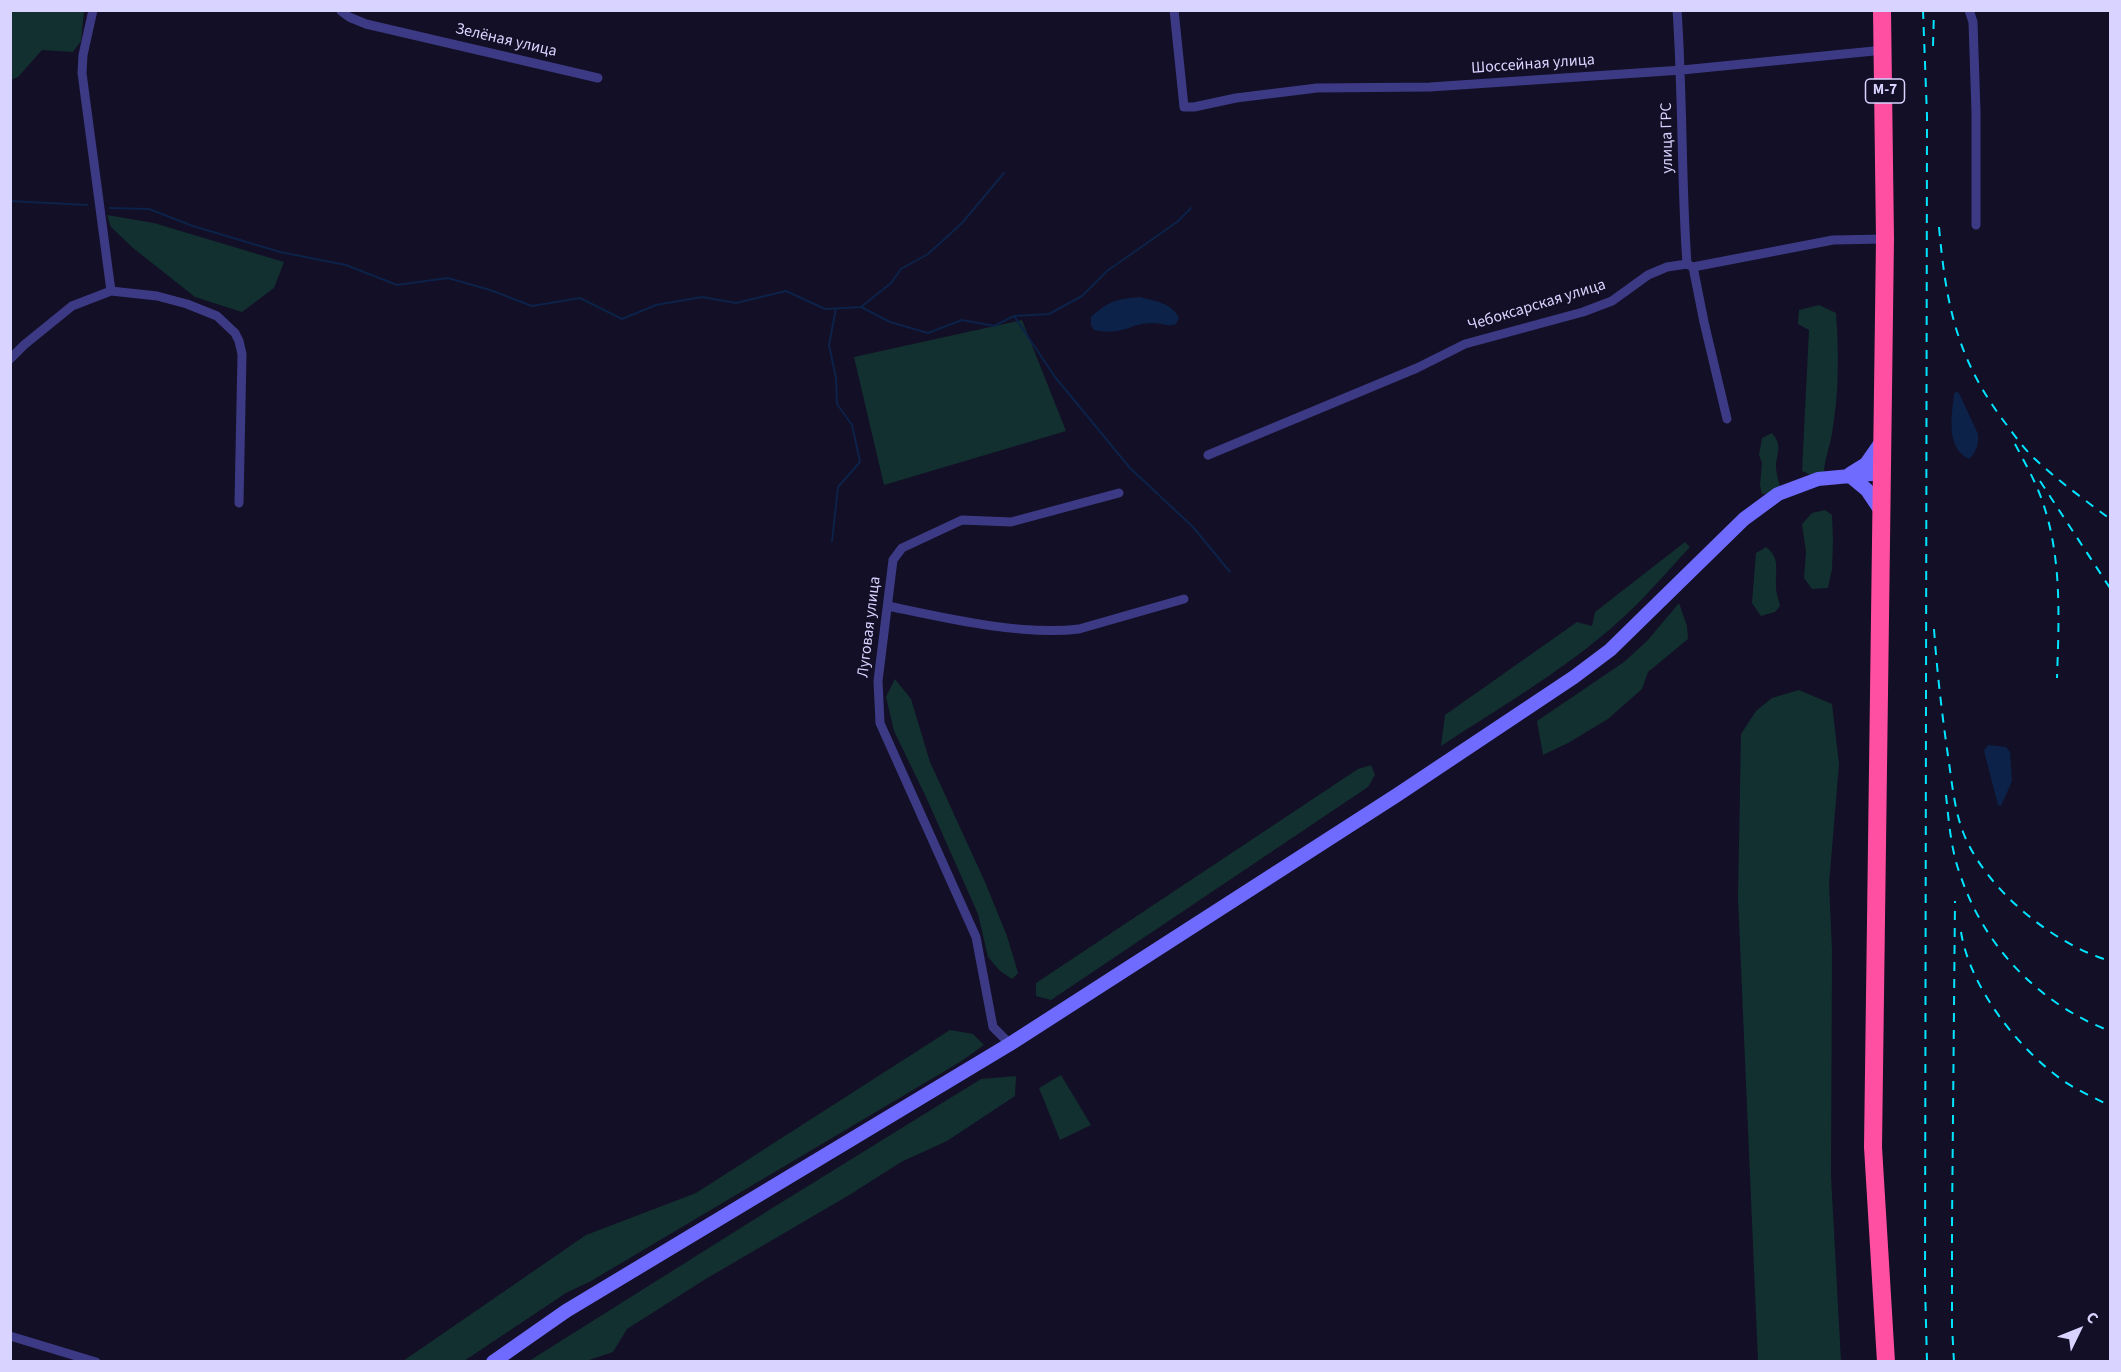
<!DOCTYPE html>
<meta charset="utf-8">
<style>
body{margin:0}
#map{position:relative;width:2121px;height:1372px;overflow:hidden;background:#130f26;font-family:"Source Sans 3",sans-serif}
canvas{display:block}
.frame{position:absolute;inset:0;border:12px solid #d9d4ff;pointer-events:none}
.north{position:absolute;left:2049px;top:1300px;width:60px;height:60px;-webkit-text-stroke:4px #130f26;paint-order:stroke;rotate:47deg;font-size:16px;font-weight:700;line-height:24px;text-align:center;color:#d9d4ff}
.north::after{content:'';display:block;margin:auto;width:21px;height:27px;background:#d9d4ff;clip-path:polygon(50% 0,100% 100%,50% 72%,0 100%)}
</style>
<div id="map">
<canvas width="2121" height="1372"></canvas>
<div class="frame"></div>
<div class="north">С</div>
</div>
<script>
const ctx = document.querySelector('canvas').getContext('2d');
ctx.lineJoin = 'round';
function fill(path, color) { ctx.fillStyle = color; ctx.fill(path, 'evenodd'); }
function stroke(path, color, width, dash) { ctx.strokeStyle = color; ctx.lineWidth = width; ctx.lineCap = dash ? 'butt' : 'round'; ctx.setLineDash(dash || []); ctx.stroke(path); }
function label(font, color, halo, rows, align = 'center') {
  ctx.font = font + ' "Source Sans 3",sans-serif'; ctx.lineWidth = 4.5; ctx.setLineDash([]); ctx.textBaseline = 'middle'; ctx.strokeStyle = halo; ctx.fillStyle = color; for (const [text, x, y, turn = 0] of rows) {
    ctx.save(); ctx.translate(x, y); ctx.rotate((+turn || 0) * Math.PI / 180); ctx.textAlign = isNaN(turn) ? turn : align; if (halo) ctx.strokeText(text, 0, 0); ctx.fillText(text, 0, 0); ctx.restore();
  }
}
fill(new Path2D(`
 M 11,10 L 82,11 L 84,12 L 81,41 L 73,52 L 42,50 L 18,77 L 11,80 Z
 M 107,215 L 154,223 L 284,262 L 274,288 L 242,312 L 195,297 L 133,248 L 111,227 Z
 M 1819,305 L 1836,313 C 1839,353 1839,394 1832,433 C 1830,448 1824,459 1824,474 L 1811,475 L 1802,471 L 1809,330 L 1798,324 L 1799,310 Z
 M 1022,320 L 1066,431 L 884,485 L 854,357 Z
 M 1772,433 C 1783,447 1777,451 1776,466 C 1776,473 1778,480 1780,486 L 1772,493 L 1762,494 L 1760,485 L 1762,463 L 1759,455 L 1762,438 Z
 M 1825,510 L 1832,515 L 1833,540 L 1832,569 L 1828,588 L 1812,589 L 1804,578 L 1806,552 L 1802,524 L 1812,513 Z
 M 1685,542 L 1690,547 C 1670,568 1652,590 1631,610 C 1575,664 1505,704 1441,746 L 1445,715 L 1577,622 L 1592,626 L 1595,612 Z
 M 1766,547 C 1781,558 1775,571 1776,587 C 1776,593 1779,600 1780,606 L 1775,612 L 1761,616 L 1752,603 L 1756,553 Z
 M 1679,603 L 1687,626 L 1688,639 L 1648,672 L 1642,689 L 1608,719 L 1568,743 L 1543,755 L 1537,721 L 1624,662 L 1647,641 Z
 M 895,679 L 911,699 L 930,762 L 985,882 L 1007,936 L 1018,973 L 1012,979 L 1000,971 L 988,957 L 978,914 L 926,797 L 894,731 L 886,697 Z
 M 1799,690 L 1832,704 L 1839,764 L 1829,884 L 1832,950 L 1831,1176 L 1841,1361 L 1758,1361 L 1738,898 L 1741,734 L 1756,711 L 1772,698 Z
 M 1371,765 L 1375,775 L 1368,787 L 1051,1000 L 1036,996 L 1036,983 L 1358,769 Z
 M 950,1030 L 973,1034 L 984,1045 L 960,1062 L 591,1281 L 566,1293 L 464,1361 L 403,1361 L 586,1235 L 696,1193 Z
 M 1061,1075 L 1091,1125 L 1060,1140 L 1039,1088 Z
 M 1016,1076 L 1015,1096 L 947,1141 L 901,1162 L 851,1194 L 704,1280 L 627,1329 L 613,1352 L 586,1361 L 529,1361 L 774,1207 L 981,1079 Z`), '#12302f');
fill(new Path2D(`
 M 1140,297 C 1155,301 1172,303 1179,318 L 1176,324 C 1167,328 1162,322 1152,323 C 1127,324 1124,336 1094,330 L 1091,325 L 1091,317 C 1108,301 1117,299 1140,297 Z
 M 1956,391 L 1959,393 L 1978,434 C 1979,444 1976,453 1969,459 C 1945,448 1952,414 1954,394 Z
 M 1988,745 L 2006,747 L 2010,752 L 2012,781 L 2001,806 L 1998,805 L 1984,751 Z`), '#0c2248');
stroke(new Path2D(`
 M 10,201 L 87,205
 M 110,208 L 149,209 L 193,226 L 280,252 L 346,265 L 397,285 L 448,278 L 490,290 L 532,306 L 580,298 L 622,319 L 656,305 L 702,297 L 736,303 L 786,291 L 825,309 L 861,307 L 890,322 L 928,333 L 962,320 L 994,326 L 1014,316 L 1055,377 L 1130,468 L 1193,527 L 1230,572
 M 861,307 L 891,283 L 901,269 L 928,254 L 962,223 L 1004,173
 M 1014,316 L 1049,314 L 1082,296 L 1107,271 L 1177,222 L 1191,208
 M 832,541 L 838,487 L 860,462 L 852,425 L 837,404 L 836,378 L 829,345 L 836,308`), '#0c2248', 2);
stroke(new Path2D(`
 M 93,10 L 83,55 L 82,73 L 111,291
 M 1174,10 L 1184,107 L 1194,107 L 1236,98 L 1317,88 L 1430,87 L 1682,70 L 1884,50
 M 1677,10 C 1683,95 1681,180 1687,264
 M 1969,10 L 1973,22 L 1976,112 L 1976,225
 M 341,11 L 349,17 L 366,24 L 598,78
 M 1693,267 L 1704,322 L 1727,419
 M 10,359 L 24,345 L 72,306 L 111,291 L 157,296 L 187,304 L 217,316 L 235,333 L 239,341 L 242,354 L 239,503
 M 1208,455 L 1417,368 L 1465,344 L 1583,312 L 1612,301 L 1648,275 L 1667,267 L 1687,264 L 1693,267 L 1833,240 L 1885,239
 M 888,606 C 945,618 1021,636 1079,629 L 1184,599
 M 1010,1044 L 993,1027 L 976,937 L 880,723 L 878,681 L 893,560 L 902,548 L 962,520 L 1011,522 L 1119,493
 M 10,1336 L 96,1362`), '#3d3a85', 9);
stroke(new Path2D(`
 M 1850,474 L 1866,464 L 1882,441
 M 1849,475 L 1867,490 L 1881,511
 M 493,1362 L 566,1311 L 1010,1044 L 1397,795 L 1574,677 L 1610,650 L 1744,519 L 1778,494 L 1818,479 L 1882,473`), '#6f6bff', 14);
stroke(new Path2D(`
 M 1882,10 L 1885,239 L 1873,1147 L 1886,1362`), '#ff4fa3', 18);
stroke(new Path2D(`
 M 1923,10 L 1927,116 L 1925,1285 L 1927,1362
 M 1933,46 L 1934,10
 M 1939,227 C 1946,305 1957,360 2006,424 C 2015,436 2024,449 2035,459 C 2058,481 2085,500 2110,519
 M 2015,444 C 2025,463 2036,482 2043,503 C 2062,559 2059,619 2057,678
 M 2040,481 L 2110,588
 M 1934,629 C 1937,672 1942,714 1948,756 C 1952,782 1954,808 1963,832 C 1985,889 2053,944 2110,961
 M 1946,795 C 1949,823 1951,851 1961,877 C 1985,948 2041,1005 2110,1031
 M 1961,932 C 1970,988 2019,1050 2065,1082 C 2079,1091 2095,1098 2110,1106
 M 1954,1362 L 1952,1326 L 1952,1225 L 1955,901`), '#00e5ff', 2, [9, 8]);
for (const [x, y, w] of [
 [1885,91,39]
]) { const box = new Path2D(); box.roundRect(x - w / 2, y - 12, w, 24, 4.5); ctx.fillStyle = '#130f26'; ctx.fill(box); stroke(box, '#d9d4ff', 1.5); }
label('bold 15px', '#d9d4ff', null, [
 ["М-7",1885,91]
]);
label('16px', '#d9d4ff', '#130f26', [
 ["Зелёная улица",506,41,13],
 ["Шоссейная улица",1533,65,-4],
 ["улица ГРС",1668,138,-91],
 ["Чебоксарская улица",1537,306,-17],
 ["Луговая улица",870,627,-83]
]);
</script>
